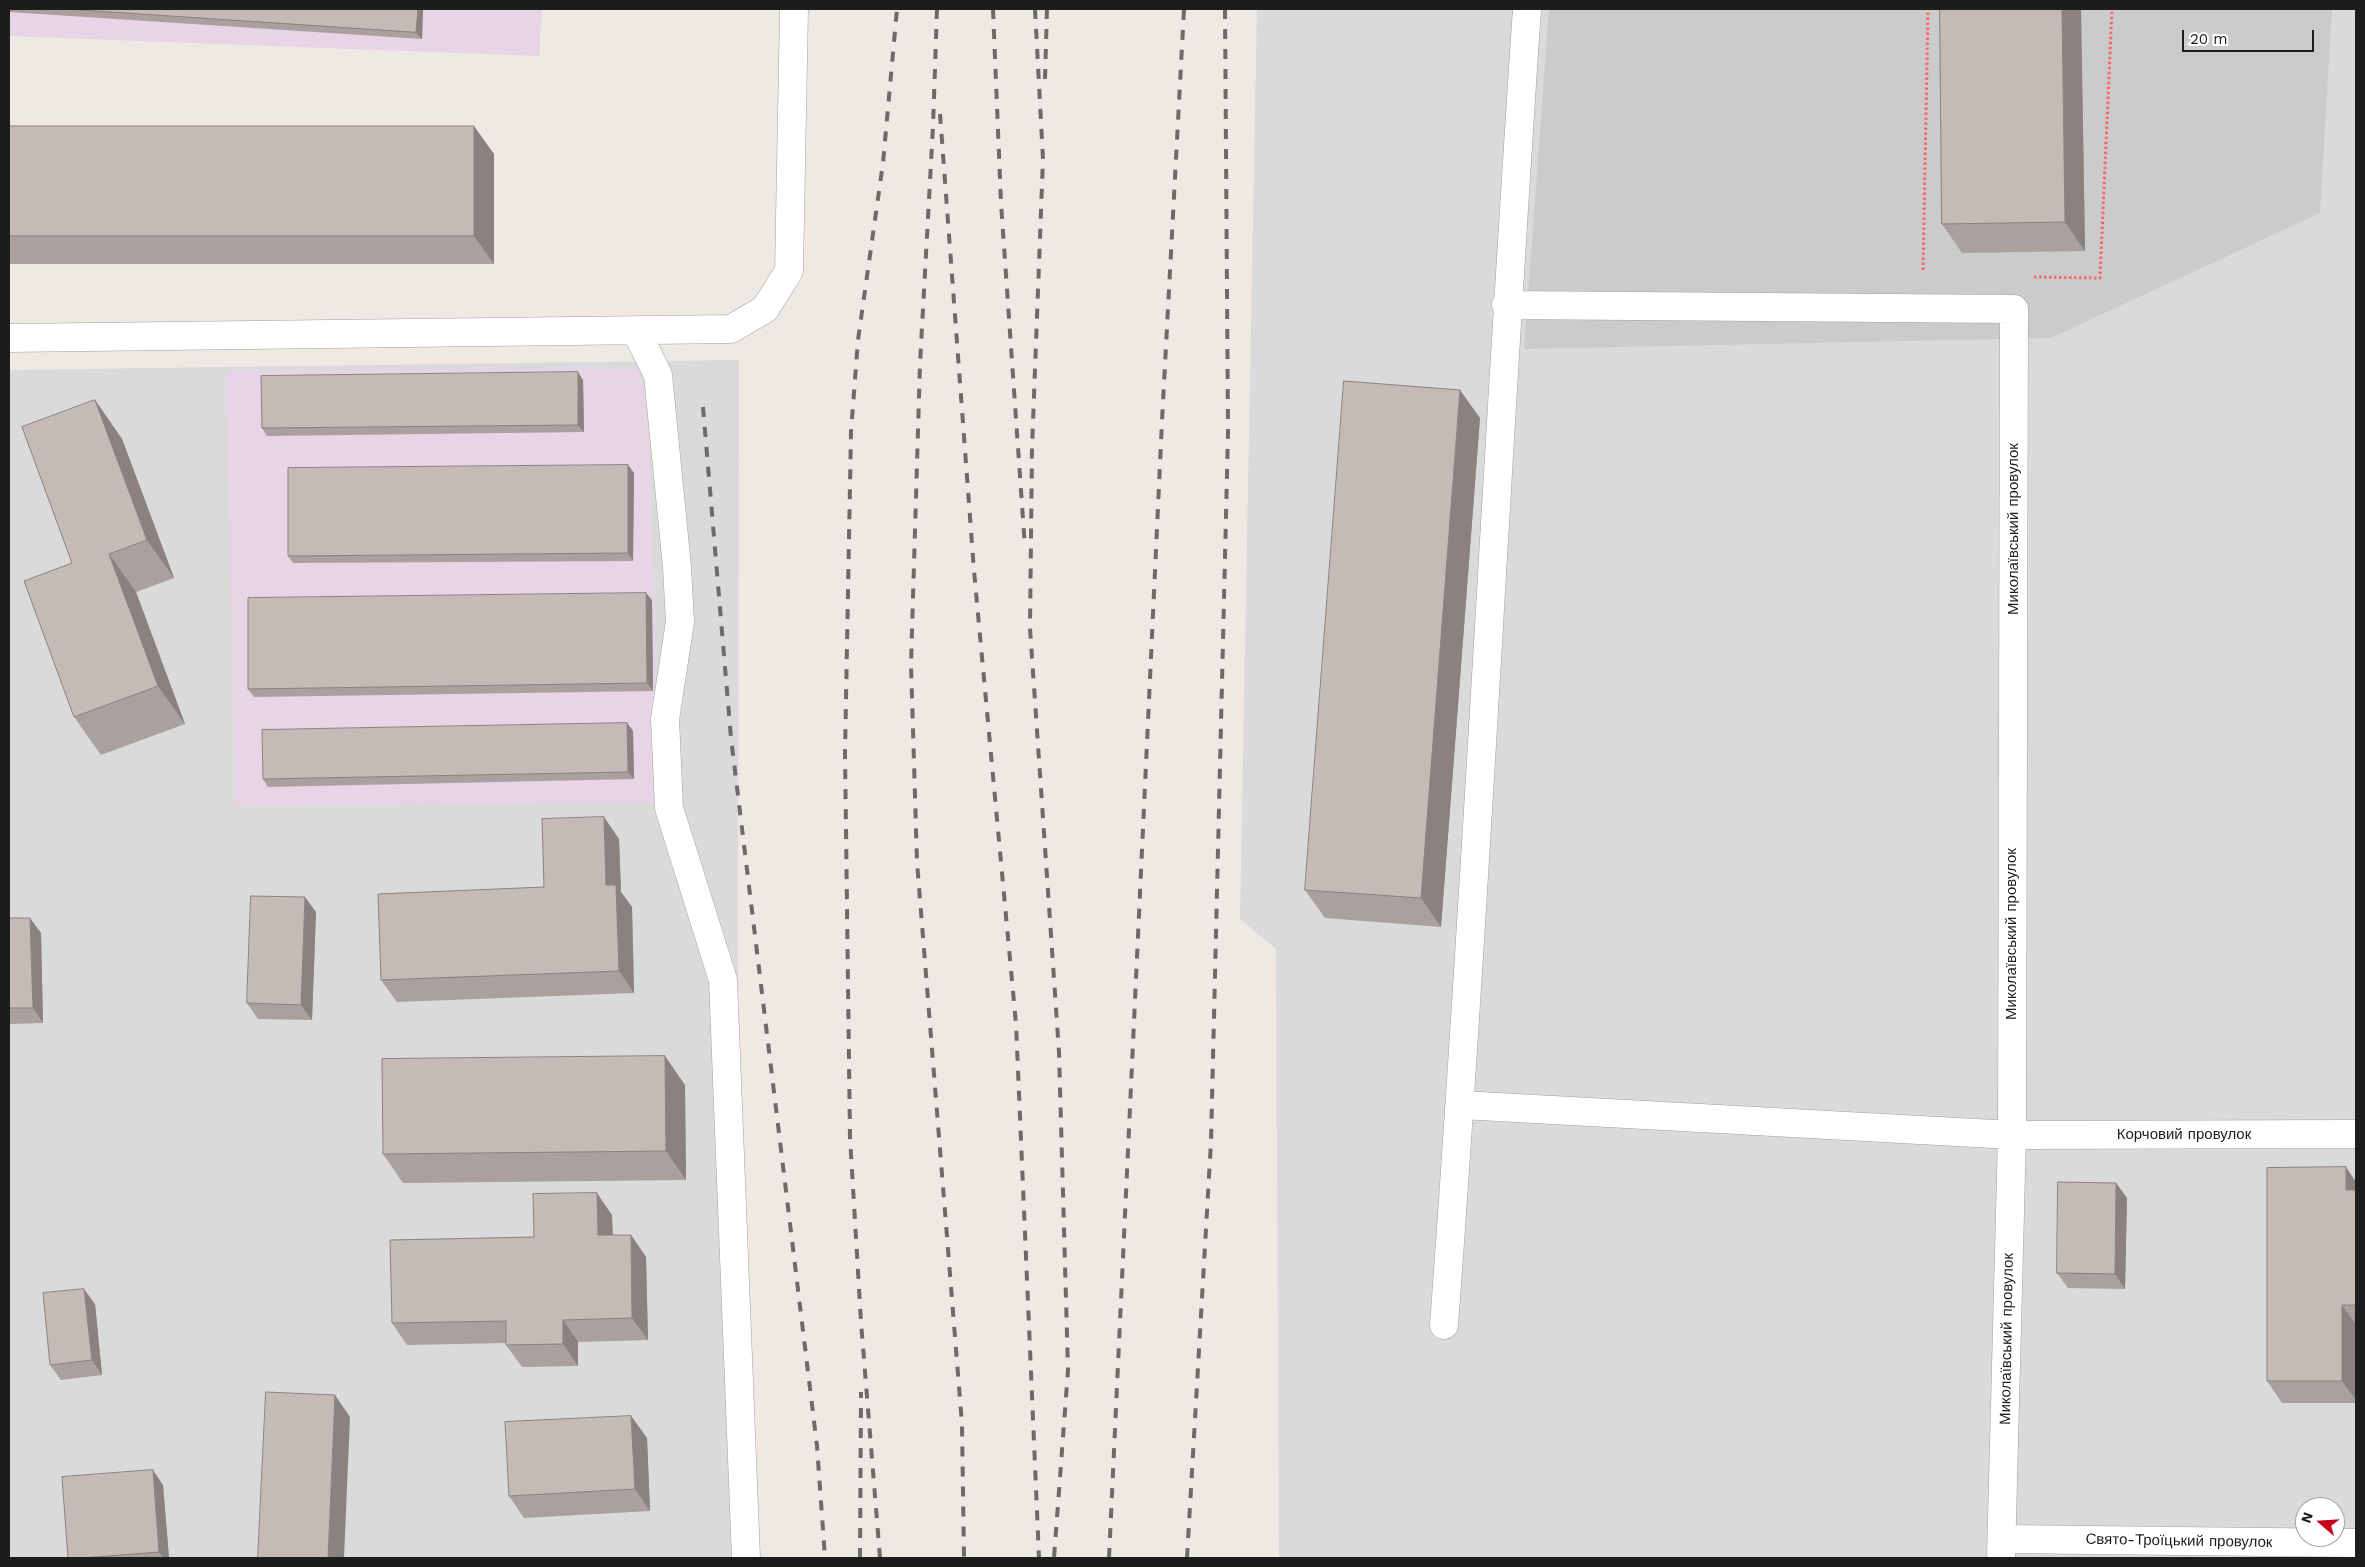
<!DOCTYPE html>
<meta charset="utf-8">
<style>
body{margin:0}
#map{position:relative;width:2365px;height:1567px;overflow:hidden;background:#eee9e2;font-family:"Work Sans",sans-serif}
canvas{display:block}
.frame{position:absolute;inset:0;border:10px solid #1d1d1d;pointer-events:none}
.north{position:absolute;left:2295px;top:1497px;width:50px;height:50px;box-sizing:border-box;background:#fff;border:1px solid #a5a5a5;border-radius:50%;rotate:289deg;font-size:14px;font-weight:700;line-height:20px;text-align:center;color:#1d1d1d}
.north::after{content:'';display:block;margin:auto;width:18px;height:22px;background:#c9001a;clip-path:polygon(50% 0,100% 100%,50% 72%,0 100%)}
.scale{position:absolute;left:2182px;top:30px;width:132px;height:22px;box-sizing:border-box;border:2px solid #1d1d1d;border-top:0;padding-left:6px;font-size:15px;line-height:18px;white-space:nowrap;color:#1d1d1d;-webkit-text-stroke:4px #fff;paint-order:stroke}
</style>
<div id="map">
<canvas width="2365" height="1567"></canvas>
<div class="frame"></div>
<div class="north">N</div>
<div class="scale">20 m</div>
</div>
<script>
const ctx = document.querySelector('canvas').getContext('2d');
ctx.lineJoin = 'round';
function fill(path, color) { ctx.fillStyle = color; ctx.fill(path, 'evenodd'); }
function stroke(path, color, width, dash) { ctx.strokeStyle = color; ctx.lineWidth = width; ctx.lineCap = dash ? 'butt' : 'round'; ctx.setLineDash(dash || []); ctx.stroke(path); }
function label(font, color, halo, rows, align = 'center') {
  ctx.font = font + ' "Work Sans",sans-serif'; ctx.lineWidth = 4; ctx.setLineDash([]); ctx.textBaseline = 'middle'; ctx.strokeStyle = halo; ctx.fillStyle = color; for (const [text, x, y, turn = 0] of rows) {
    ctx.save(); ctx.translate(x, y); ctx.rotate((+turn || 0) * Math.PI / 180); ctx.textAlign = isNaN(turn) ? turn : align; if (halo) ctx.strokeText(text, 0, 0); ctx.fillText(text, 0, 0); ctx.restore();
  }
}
fill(new Path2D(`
 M 1257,9 L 2356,9 L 2356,1558 L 1279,1558 L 1276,949 L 1240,919 ZM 2305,1507 L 2335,1507 L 2335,1537 L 2305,1537 Z
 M 739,360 L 737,1558 L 9,1558 L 9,370 Z`), '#dbdada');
fill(new Path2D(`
 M 9,9 L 542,9 L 539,56 L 9,36 Z
 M 647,369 L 660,802 L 235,807 L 226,370 Z`), '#e7d4e6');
fill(new Path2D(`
 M 1549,9 L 2332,9 L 2320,213 L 2051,338 L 1524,349 Z`), '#cbcbcb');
const minor = new Path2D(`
 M 1506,305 L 2014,309 L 2012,1135 L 2001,1558
 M 636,331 L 658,375 L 677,567 L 680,622 L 665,719 L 669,808 L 723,980 L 746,1558
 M 9,338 L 731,329 L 765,309 L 789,271 L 794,9
 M 1461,1105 L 2012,1135 L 2356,1134
 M 1444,1325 C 1477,886 1497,447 1527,9
 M 2002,1539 L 2356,1543`);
stroke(minor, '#a1a1a1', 29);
stroke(new Path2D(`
 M 1923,270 L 1928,9
 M 2034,277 L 2100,278 L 2112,9`), '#fa676b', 3, [2.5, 2.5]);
stroke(minor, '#fff', 28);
stroke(new Path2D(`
 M 937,9 L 933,126 L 920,364 L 911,664 L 917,862 L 962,1424 L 964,1558
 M 993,9 L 1001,203 L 1025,548
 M 1035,9 L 1043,159 L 1032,448 L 1030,628 L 1059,1052 L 1068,1370 L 1054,1558
 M 1045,79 L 1047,9
 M 940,114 L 974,571 L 1016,1024 L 1039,1558
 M 703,407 L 731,738 L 817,1446 L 825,1558
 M 860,1558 L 861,1392
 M 880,1558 L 861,1322 L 850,1137 L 845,753 L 851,432 L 858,340 L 883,163 L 897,9
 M 1109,1558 L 1162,421 L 1184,9
 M 1187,1558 L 1211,1142 L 1228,432 L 1225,9`), '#6b6b6b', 4, [10, 10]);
fill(new Path2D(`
 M 9,9 L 423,9 L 422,39 L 9,12 Z
 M 1940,9 L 2081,9 L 2085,251 L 1962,253 L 1942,224 Z
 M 9,126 L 494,154 L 494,264 L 9,264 Z
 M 583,380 L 584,432 L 267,436 L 262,428 Z
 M 95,400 L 122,439 L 174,578 L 136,592 L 185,724 L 101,755 L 74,717 L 72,563 Z
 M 1480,418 L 1441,927 L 1325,918 L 1305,890 Z
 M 628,465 L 634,473 L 633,561 L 293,563 L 288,556 Z
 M 652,600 L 653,691 L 254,697 L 248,689 Z
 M 627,723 L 633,731 L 634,779 L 268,787 L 263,779 Z
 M 619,839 L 621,892 L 632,907 L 634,993 L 397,1002 L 381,980 L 544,887 Z
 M 316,912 L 312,1020 L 258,1019 L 247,1003 Z
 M 9,918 L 41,933 L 43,1023 L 9,1024 Z
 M 685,1085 L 686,1180 L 403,1183 L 383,1154 Z
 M 2356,1182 L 2356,1403 L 2282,1403 L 2267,1381 Z
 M 2116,1183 L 2127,1198 L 2125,1289 L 2068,1288 L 2057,1273 Z
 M 612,1215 L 613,1235 L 631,1235 L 646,1257 L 648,1340 L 578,1342 L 578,1366 L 522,1367 L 506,1345 L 506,1343 L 407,1345 L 392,1323 L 534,1237 Z
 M 95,1304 L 102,1375 L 61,1380 L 50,1365 Z
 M 631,1416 L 647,1438 L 650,1511 L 524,1518 L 509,1496 Z
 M 163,1485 L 169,1558 L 68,1558 Z`), '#aaa09d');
fill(new Path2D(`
 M 418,9 L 423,9 L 422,39 L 416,32 Z
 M 2062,9 L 2081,9 L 2085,251 L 2065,222 Z
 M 474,126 L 494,154 L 494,264 L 474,236 Z
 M 578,372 L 583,380 L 584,432 L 578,425 Z
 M 1460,390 L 1480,418 L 1441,927 L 1421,898 Z
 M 95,400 L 122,439 L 174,578 L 147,540 Z
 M 628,465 L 634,473 L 633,561 L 628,553 Z
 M 109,554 L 136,592 L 185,724 L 158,686 Z
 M 646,593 L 652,600 L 653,691 L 647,683 Z
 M 627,723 L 633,731 L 634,779 L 628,772 Z
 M 604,817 L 619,839 L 621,892 L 632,907 L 634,993 L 619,971 L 606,885 Z
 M 305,897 L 316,912 L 312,1020 L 301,1005 Z
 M 30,918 L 41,933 L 43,1023 L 33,1008 Z
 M 665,1056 L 685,1085 L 686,1180 L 666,1151 Z
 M 2346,1167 L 2356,1182 L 2356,1205 L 2346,1190 Z
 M 2116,1183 L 2127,1198 L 2125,1289 L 2115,1274 Z
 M 597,1193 L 612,1215 L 613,1257 L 598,1235 Z
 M 631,1235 L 646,1257 L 648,1340 L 632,1318 Z
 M 84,1289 L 95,1304 L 102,1375 L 92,1360 Z
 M 2342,1305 L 2356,1325 L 2356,1400 L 2342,1381 Z
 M 563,1320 L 578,1342 L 578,1366 L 563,1344 Z
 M 335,1395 L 350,1417 L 344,1558 L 328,1558 Z
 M 631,1416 L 647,1438 L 650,1511 L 635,1489 Z
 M 153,1470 L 163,1485 L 169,1558 L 163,1558 L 159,1552 Z`), '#8b827f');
const building = new Path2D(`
 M 66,9 L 418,9 L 416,32 Z
 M 1940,9 L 2062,9 L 2065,222 L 1942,224 Z
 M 9,126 L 474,126 L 474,236 L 9,236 Z
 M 578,372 L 578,425 L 262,428 L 261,376 Z
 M 1344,381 L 1460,390 L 1421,898 L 1305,890 Z
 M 95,400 L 147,540 L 109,554 L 158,686 L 74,717 L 24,581 L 72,563 L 22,427 Z
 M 628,465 L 628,553 L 288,556 L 288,468 Z
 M 646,593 L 647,683 L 248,689 L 248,598 Z
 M 627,723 L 628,772 L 263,779 L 262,730 Z
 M 604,817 L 606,885 L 616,885 L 619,971 L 381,980 L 378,894 L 544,887 L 542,819 Z
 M 251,896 L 305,897 L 301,1005 L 247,1003 Z
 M 9,918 L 30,918 L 33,1008 L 9,1008 Z
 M 665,1056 L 666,1151 L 383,1154 L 382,1059 Z
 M 2346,1167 L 2346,1190 L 2356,1190 L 2356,1305 L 2342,1305 L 2342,1381 L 2267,1381 L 2267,1168 Z
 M 2058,1182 L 2116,1183 L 2115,1274 L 2057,1273 Z
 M 597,1193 L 598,1235 L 631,1235 L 632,1318 L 563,1320 L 563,1344 L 506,1345 L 506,1321 L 392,1323 L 390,1240 L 534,1237 L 533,1194 Z
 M 84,1289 L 92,1360 L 50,1365 L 43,1293 Z
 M 266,1392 L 335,1395 L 328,1558 L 258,1558 Z
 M 631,1416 L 635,1489 L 509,1496 L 505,1422 Z
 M 153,1470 L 159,1552 L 82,1558 L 68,1558 L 62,1477 Z`);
fill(building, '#c6bab6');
stroke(building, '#8b827f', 1);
label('15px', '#1d1d1d', '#fff', [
 ["Миколаївський провулок",2014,529,-90],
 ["Миколаївський провулок",2012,934,-90],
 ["Корчовий провулок",2184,1135],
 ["Миколаївський провулок",2007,1339,-89],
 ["Свято-Троїцький провулок",2179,1541,1]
]);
</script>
